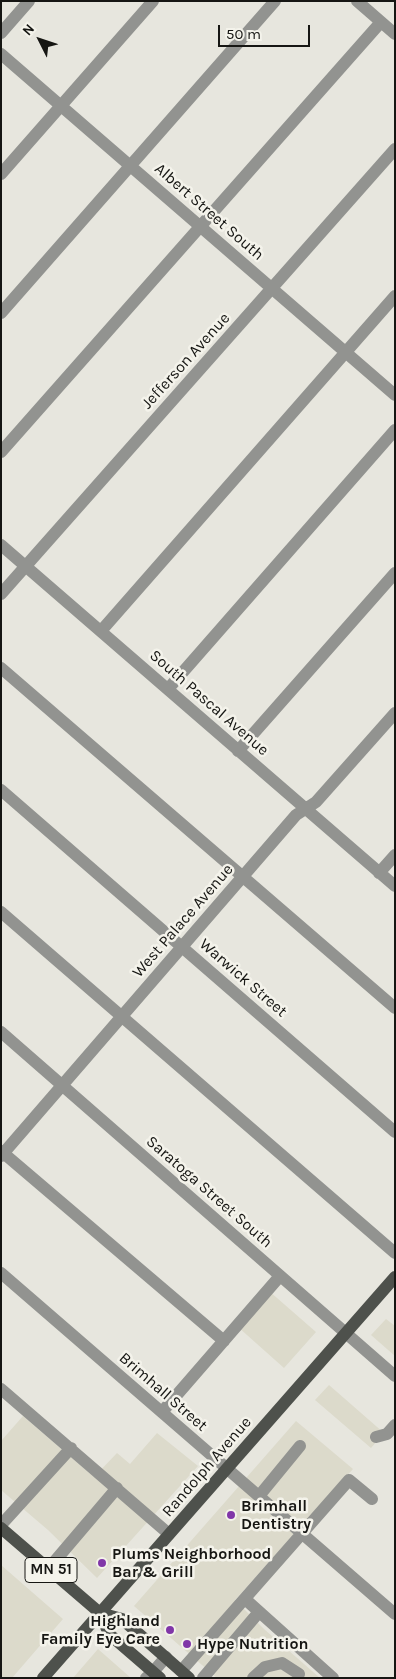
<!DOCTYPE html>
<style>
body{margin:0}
#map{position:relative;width:396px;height:1679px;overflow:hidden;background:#e7e6de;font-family:Karla,sans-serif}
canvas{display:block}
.frame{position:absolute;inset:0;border:2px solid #161613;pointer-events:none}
.north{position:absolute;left:15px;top:15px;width:50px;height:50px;-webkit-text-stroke:4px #f4f3eb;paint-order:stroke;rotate:311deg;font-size:14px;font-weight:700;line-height:20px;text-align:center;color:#161613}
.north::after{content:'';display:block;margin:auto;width:18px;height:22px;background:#161613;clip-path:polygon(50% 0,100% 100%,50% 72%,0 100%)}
.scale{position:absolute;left:218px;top:25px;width:92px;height:22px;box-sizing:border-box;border:2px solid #161613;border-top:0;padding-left:6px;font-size:15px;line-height:18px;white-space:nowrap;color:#161613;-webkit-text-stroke:4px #f4f3eb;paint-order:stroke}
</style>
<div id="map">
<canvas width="396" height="1679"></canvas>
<div class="frame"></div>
<div class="north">N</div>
<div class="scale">50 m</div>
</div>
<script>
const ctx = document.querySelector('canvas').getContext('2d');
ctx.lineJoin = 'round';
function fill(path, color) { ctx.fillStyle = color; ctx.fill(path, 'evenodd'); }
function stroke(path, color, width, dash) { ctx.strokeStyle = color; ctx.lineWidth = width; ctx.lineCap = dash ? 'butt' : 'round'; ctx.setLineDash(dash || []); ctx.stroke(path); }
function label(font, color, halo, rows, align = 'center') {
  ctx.font = font + ' Karla,sans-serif'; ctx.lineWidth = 5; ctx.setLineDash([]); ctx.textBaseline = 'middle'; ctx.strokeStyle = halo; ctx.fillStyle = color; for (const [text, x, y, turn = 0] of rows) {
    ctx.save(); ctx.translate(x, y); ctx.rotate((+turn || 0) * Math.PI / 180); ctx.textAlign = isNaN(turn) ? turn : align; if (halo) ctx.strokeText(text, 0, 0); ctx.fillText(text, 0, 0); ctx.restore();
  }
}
fill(new Path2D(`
 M 269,1291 L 316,1332 L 284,1368 L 238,1327 Z
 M 386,1319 L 395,1326 L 395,1356 L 371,1335 Z
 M 329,1385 L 384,1433 L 371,1448 L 315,1400 Z
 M 23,1416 L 94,1477 L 117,1453 L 130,1464 L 157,1433 L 198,1466 L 97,1578 L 48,1530 L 1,1490 L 1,1441 Z
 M 296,1421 L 353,1469 L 235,1600 L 264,1629 L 320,1678 L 217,1678 L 134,1606 Z
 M 1,1565 L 63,1619 L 12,1678 L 1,1678 Z
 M 98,1649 L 131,1678 L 73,1678 Z`), '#dcdacb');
stroke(new Path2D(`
 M 357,1 L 395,34
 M 1,33 L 29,1
 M 1,54 L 395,395
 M 1,174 L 153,1
 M 1,313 L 275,1
 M 1,452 L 381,22
 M 1,545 L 395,886
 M 1,594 L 395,149
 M 101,631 L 395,296
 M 1,668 L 395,1008
 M 168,689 L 395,430
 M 238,751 L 395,573
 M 1,790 L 395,1132
 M 379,873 L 395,855
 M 1,912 L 395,1253
 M 1,1032 L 395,1376
 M 1,1151 L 224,1341
 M 1,1156 L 296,815 L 316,802 L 395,713
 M 1,1273 L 395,1614
 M 1,1389 L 169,1534
 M 162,1412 L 280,1276
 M 376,1437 L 387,1434 L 395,1425
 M 259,1496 L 300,1446
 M 1,1525 L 71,1448
 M 49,1568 L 117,1488
 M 245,1599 L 333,1678
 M 181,1671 L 349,1480 L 372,1499
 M 146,1678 L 153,1672 L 166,1657
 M 203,1678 L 259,1612
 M 253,1678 L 265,1667 L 282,1663 L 299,1674`), '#929390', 12);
stroke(new Path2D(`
 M 1,1528 L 100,1613 L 109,1634 L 160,1678
 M 100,1613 L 122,1619 L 189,1678
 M 43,1678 L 395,1277`), '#4e514c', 12);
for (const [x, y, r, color] of [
 [231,1515,5,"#8036a8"],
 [102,1563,5,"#8036a8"],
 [170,1630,5,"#8036a8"],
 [187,1644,5,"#8036a8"]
]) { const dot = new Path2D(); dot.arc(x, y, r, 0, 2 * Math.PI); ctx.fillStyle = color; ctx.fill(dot); stroke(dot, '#f4f3eb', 2); }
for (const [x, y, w] of [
 [51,1570,52]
]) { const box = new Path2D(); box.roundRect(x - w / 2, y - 12.5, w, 25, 4); ctx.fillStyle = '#f4f3eb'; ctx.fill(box); stroke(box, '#161613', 1); }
label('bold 15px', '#161613', null, [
 ["MN 51",51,1570]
]);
label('16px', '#161613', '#f4f3eb', [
 ["Albert Street South",209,212,41],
 ["Jefferson Avenue",186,361,-48],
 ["South Pascal Avenue",209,703,41],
 ["West Palace Avenue",183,921,-49],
 ["Warwick Street",243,978,41],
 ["Saratoga Street South",209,1192,41],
 ["Brimhall Street",163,1392,41],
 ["Randolph Avenue",207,1467,-49]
]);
label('bold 16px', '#161613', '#f4f3eb', [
 ["Brimhall",241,1506],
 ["Dentistry",241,1524],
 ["Plums Neighborhood",112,1554],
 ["Bar & Grill",112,1572],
 ["Highland",160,1621,"right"],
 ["Family Eye Care",160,1639,"right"],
 ["Hype Nutrition",197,1644]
], 'left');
</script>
